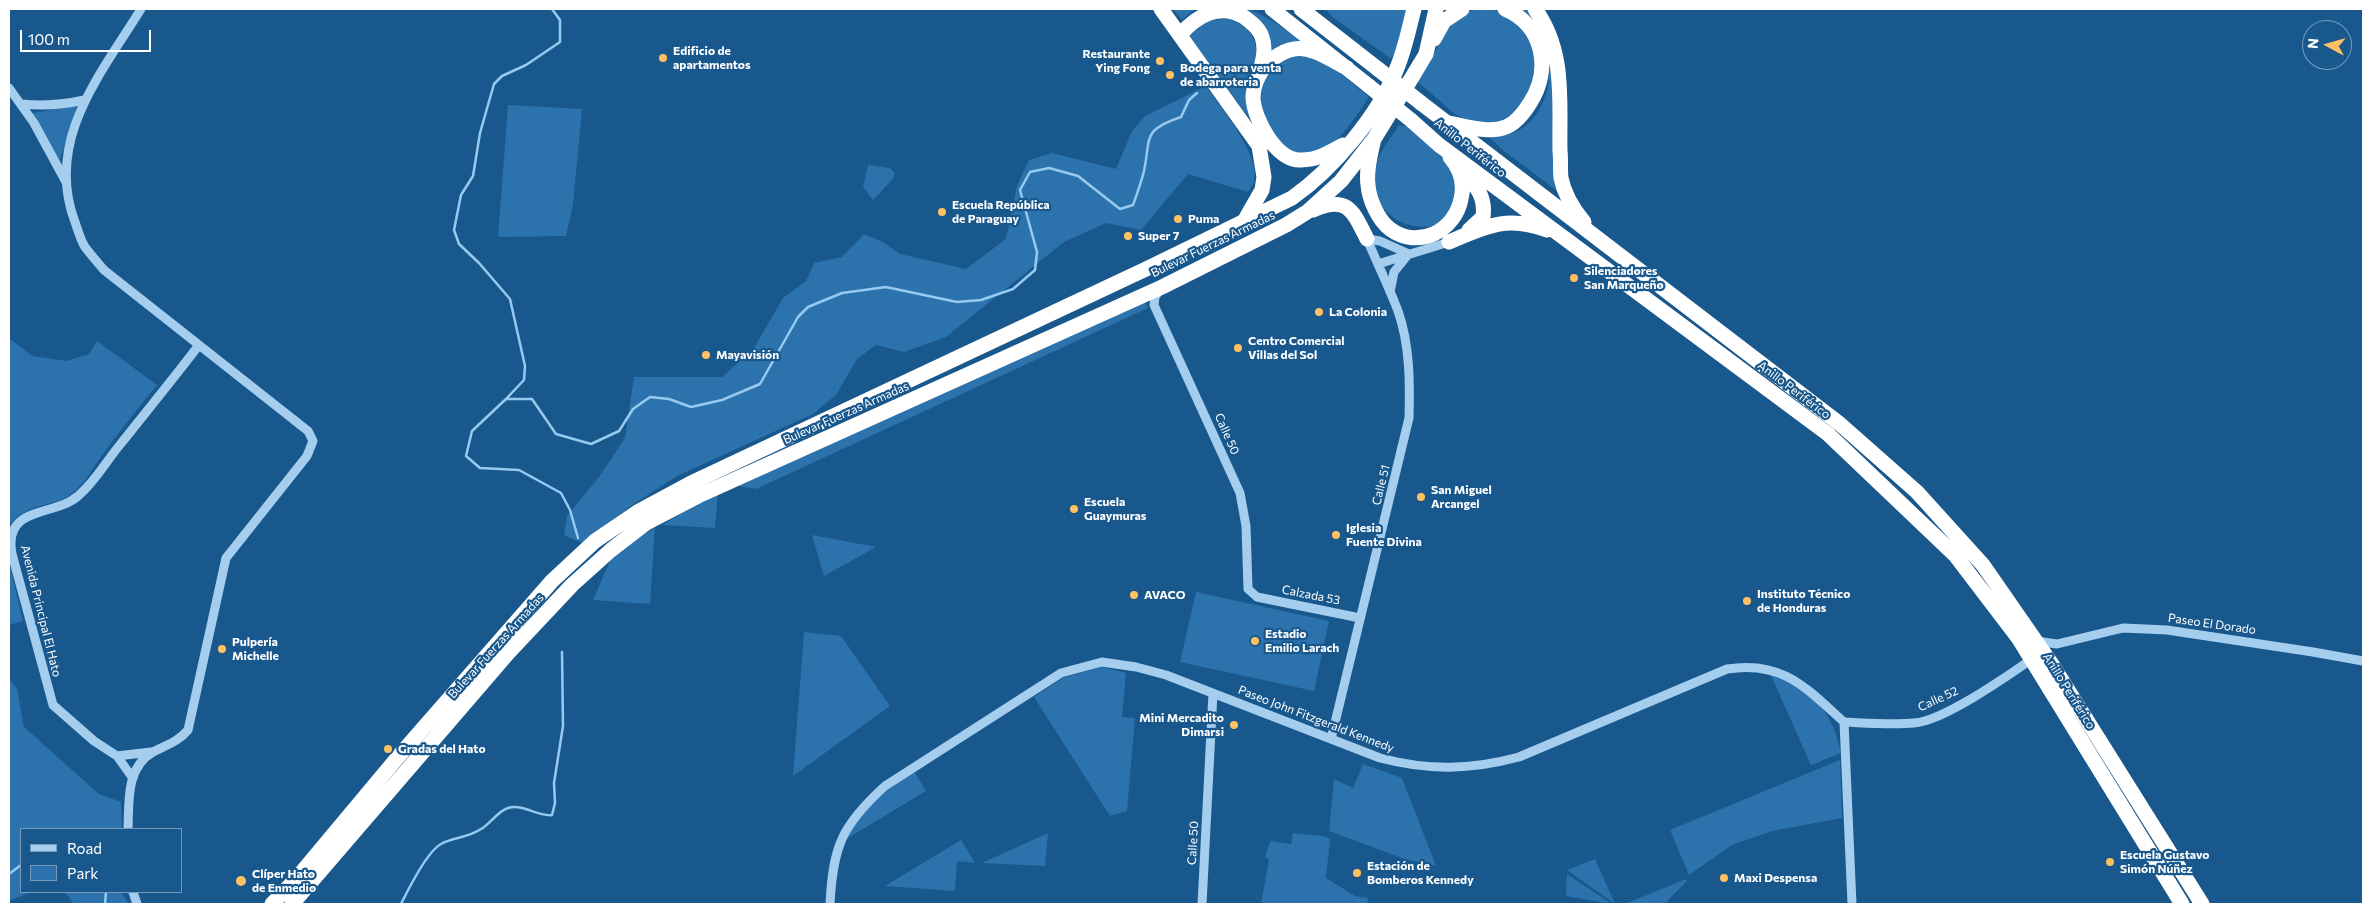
<!DOCTYPE html>
<meta charset="utf-8">
<style>
body{margin:0}
#map{position:relative;width:2372px;height:913px;overflow:hidden;background:#19588d;font-family:Commissioner,sans-serif}
canvas{display:block}
.frame{position:absolute;inset:0;border:10px solid #fff;pointer-events:none}
.legend{position:absolute;left:20px;top:828px;width:162px;height:65px;box-sizing:border-box;background:#19588d;border:1px solid #759bbb;margin:0;padding:6px 9px;list-style:none;font-size:15px;color:#fff}
.legend li{display:flex;align-items:center;gap:10px;height:25px}
.legend b{width:25px;border:1px solid #759bbb}
.north{position:absolute;left:2302px;top:20px;width:50px;height:50px;box-sizing:border-box;background:#19588d;border:1px solid #759bbb;border-radius:50%;rotate:276deg;font-size:14px;font-weight:700;line-height:20px;text-align:center;color:#fff}
.north::after{content:'';display:block;margin:auto;width:18px;height:22px;background:#ffc162;clip-path:polygon(50% 0,100% 100%,50% 72%,0 100%)}
.scale{position:absolute;left:20px;top:30px;width:131px;height:22px;box-sizing:border-box;border:2px solid #fff;border-top:0;padding-left:6px;font-size:15px;line-height:18px;white-space:nowrap;color:#fff;-webkit-text-stroke:4px #19588d;paint-order:stroke}
</style>
<div id="map">
<canvas width="2372" height="913"></canvas>
<div class="frame"></div>
<ul class="legend">
<li><b style="height:6px;background:#a5ceee"></b>Road</li>
<li><b style="height:14px;background:#2c72ac"></b>Park</li>
</ul>
<div class="north">N</div>
<div class="scale">100 m</div>
</div>
<script>
const ctx = document.querySelector('canvas').getContext('2d');
ctx.lineJoin = 'round';
function fill(path, color) { ctx.fillStyle = color; ctx.fill(path, 'evenodd'); }
function stroke(path, color, width, dash) { ctx.strokeStyle = color; ctx.lineWidth = width; ctx.lineCap = dash ? 'butt' : 'round'; ctx.setLineDash(dash || []); ctx.stroke(path); }
function label(font, color, halo, rows, align = 'center') {
  ctx.font = font + ' Commissioner,sans-serif'; ctx.lineWidth = 4.5; ctx.setLineDash([]); ctx.textBaseline = 'middle'; ctx.strokeStyle = halo; ctx.fillStyle = color; for (const [text, x, y, turn = 0] of rows) {
    ctx.save(); ctx.translate(x, y); ctx.rotate((+turn || 0) * Math.PI / 180); ctx.textAlign = isNaN(turn) ? turn : align; if (halo) ctx.strokeText(text, 0, 0); ctx.fillText(text, 0, 0); ctx.restore();
  }
}
fill(new Path2D(`
 M 1173,9 L 1195,9 L 1182,20 Z
 M 1243,9 C 1259,9 1287,32 1305,41 L 1267,57 Z
 M 1326,9 L 1408,9 L 1396,54 L 1390,58 L 1331,16 Z
 M 1477,9 L 1491,9 L 1509,15 L 1520,26 L 1533,46 L 1538,75 L 1525,105 L 1501,122 L 1472,122 L 1456,115 L 1418,82 L 1451,23 L 1462,14 Z
 M 1519,9 L 1530,9 L 1551,57 L 1560,193 L 1504,151 L 1488,136 C 1497,135 1508,136 1515,132 C 1541,121 1556,83 1546,56 C 1539,40 1528,24 1519,9 Z
 M 1228,18 C 1249,27 1261,39 1254,64 C 1253,69 1249,74 1248,79 C 1245,92 1248,105 1250,119 L 1189,36 C 1200,22 1211,20 1228,18 Z
 M 1293,56 C 1328,56 1342,76 1369,97 C 1353,120 1340,144 1313,154 C 1278,166 1236,90 1278,61 C 1282,58 1288,57 1293,56 Z
 M 1206,86 C 1221,109 1261,154 1254,182 C 1253,185 1250,189 1248,192 L 1188,174 L 1141,230 L 1106,223 L 1064,242 L 946,337 L 904,352 L 876,345 L 857,359 L 836,395 L 813,414 L 677,476 L 629,507 L 582,543 L 564,535 L 567,516 L 599,477 L 625,438 L 634,377 L 722,377 L 754,348 L 783,298 L 806,281 L 814,263 L 842,257 L 864,234 L 883,242 L 900,254 L 966,269 L 1006,239 L 1017,186 L 1029,160 L 1052,153 L 1116,169 L 1132,131 L 1145,116 Z
 M 508,105 L 582,109 L 573,205 L 566,236 L 498,237 Z
 M 77,106 L 59,163 L 32,113 Z
 M 1399,125 L 1410,127 L 1452,167 L 1460,184 L 1450,217 C 1444,220 1438,225 1433,226 C 1401,232 1369,207 1374,173 C 1376,156 1390,139 1399,125 Z
 M 868,165 L 890,168 L 895,173 L 892,180 L 873,200 L 863,187 Z
 M 1143,298 L 1148,308 L 756,489 L 733,485 Z
 M 9,338 L 32,356 L 67,361 L 89,354 L 97,341 L 157,385 C 138,408 120,431 103,454 C 94,466 86,482 75,491 C 55,509 30,500 9,525 Z
 M 718,491 L 715,528 L 662,525 Z
 M 655,527 L 650,604 L 593,600 L 613,554 Z
 M 812,535 L 876,547 L 824,576 Z
 M 9,562 L 23,621 L 9,625 Z
 M 1196,592 L 1329,621 L 1314,691 L 1180,662 Z
 M 804,632 L 841,636 L 890,706 L 793,776 Z
 M 1102,667 L 1126,673 L 1122,717 L 1135,718 L 1127,811 L 1110,816 L 1034,697 L 1063,678 Z
 M 1769,671 C 1811,694 1830,703 1841,753 L 1811,765 Z
 M 9,679 L 17,689 L 24,727 L 99,794 L 121,802 L 122,829 L 21,829 L 21,892 L 30,892 L 9,901 Z
 M 1840,760 L 1842,818 L 1772,831 L 1732,845 L 1689,875 L 1670,830 Z
 M 1363,764 L 1402,778 L 1436,866 L 1405,859 L 1329,831 L 1334,779 L 1353,788 Z
 M 914,771 L 926,791 L 843,841 C 867,807 880,794 914,771 Z
 M 1048,833 L 1045,866 L 982,863 Z
 M 1293,833 L 1324,836 L 1330,839 L 1326,878 L 1355,896 L 1368,898 L 1367,904 L 1261,904 L 1269,859 L 1265,857 L 1270,841 L 1291,844 Z
 M 961,840 L 975,863 L 957,861 L 955,891 L 885,886 Z
 M 1595,859 L 1615,904 L 1567,870 Z
 M 1567,874 L 1612,904 L 1566,896 Z
 M 1686,879 L 1687,881 L 1668,900 L 1667,904 L 1625,904 Z
 M 65,892 L 121,892 L 129,904 L 74,904 Z`), '#2c72ac');
stroke(new Path2D(`
 M 506,399 L 524,380 L 525,366 L 510,299 L 479,263 L 459,244 L 454,230 L 461,195 L 473,176 L 480,133 L 494,84 L 502,76 L 526,65 L 560,42 L 560,20 L 552,9
 M 578,538 L 570,510 L 561,493 L 519,470 L 480,468 L 466,456 L 472,431 L 506,399 L 532,399 L 556,434 L 591,444 L 619,431 L 633,409 L 650,397 L 669,399 L 691,407 L 722,400 L 760,384 L 798,317 L 808,307 L 842,293 L 886,287 L 957,302 L 981,300 L 1013,289 L 1035,270 L 1037,252 L 1020,190 L 1030,172 L 1049,168 L 1078,176 L 1120,209 L 1133,205 C 1137,194 1141,183 1144,171 C 1151,137 1142,130 1181,117 L 1189,100 L 1197,93
 M 9,874 L 21,865
 M 105,904 L 106,892
 M 401,904 C 408,890 427,851 441,844 C 453,837 468,838 481,829 C 490,824 498,811 508,808 C 522,803 538,817 552,815 L 555,803 L 554,783 L 563,726 L 562,652`), '#97caf1', 2.5);
stroke(new Path2D(`
 M 9,88 L 34,123 L 66,182
 M 22,104 C 44,106 63,105 84,100
 M 1378,264 L 1449,242
 M 1161,288 L 1155,297 L 1154,305 L 1240,493 L 1246,526 L 1248,589 L 1257,597 L 1360,618
 M 1390,292 L 1394,272 L 1407,256
 M 2036,641 L 2057,644 L 2123,628 L 2167,630 L 2313,652 L 2363,661
 M 1844,722 C 1867,723 1891,725 1914,723 C 1943,721 2006,677 2032,659
 M 1331,739 L 1409,418 C 1410,383 1410,345 1398,311 C 1389,287 1377,263 1367,239 L 1380,241 L 1409,254
 M 117,756 L 151,752
 M 132,777 L 117,756 L 94,741 L 53,705 L 12,554 C 3,505 54,517 78,496 C 95,482 105,463 119,446 C 146,412 173,379 199,345
 M 128,829 C 129,802 126,767 153,752 C 166,745 178,742 188,730 L 226,558 L 307,456 L 313,441 L 308,431 L 104,270 C 98,263 91,255 85,247 C 80,239 78,230 75,222 C 44,140 101,74 141,9
 M 133,892 L 137,904
 M 830,904 C 833,846 842,825 885,786 L 1061,673 L 1102,662 L 1136,667 L 1166,675 L 1380,758 C 1430,771 1470,770 1519,757 L 1727,669 C 1783,660 1806,688 1844,722 L 1852,904
 M 1202,904 L 1213,693`), '#a5ceee', 9);
stroke(new Path2D(`
 M 1161,9 L 1259,146 L 1264,177 L 1262,190 L 1246,218
 M 1272,9 L 1369,86
 M 1301,9 L 1378,69
 M 1535,9 C 1566,52 1559,101 1560,151 C 1561,159 1560,169 1561,178 C 1564,193 1574,210 1584,222
 M 1180,35 C 1196,16 1220,2 1244,17 C 1251,22 1259,28 1262,37 C 1266,48 1263,60 1260,71
 M 1434,39 L 1444,21 L 1462,9
 M 1421,103 L 1840,424 L 1917,492 L 1983,565 L 2051,663 L 2202,904
 M 1412,121 L 1439,145 L 1828,434 L 1955,555 L 2019,639 L 2182,904
 M 1448,123 C 1466,126 1488,134 1506,127 C 1516,123 1525,111 1530,103 C 1552,69 1543,25 1505,9
 M 1373,143 C 1370,156 1366,171 1368,185 C 1369,199 1378,220 1390,229 C 1418,250 1455,231 1461,199 C 1465,183 1461,170 1450,157
 M 1343,145 C 1329,153 1317,160 1301,160 C 1276,161 1254,119 1253,98 C 1253,83 1262,67 1273,59 C 1278,55 1287,50 1294,49 C 1312,46 1331,60 1347,68
 M 1461,169 C 1475,185 1486,195 1483,217 L 1469,230
 M 1313,210 C 1348,195 1353,211 1367,239
 M 1449,242 C 1487,226 1507,215 1547,230
 M 272,904 L 296,879 L 398,757 L 552,581 L 595,541 L 639,511 L 691,483 L 1146,269 L 1292,198 C 1333,169 1379,115 1397,68 C 1405,49 1409,28 1414,9
 M 292,904 L 508,653 L 572,585 L 611,550 L 646,523 L 698,496 L 1162,287 L 1286,225 L 1307,212 L 1341,181 L 1374,139 L 1411,79 L 1426,54 L 1436,9`), '#fff', 15);
stroke(new Path2D(`
 M 1378,69 L 1421,103
 M 1369,86 L 1412,121`), '#fff', 15);
for (const [x, y, r, color] of [
 [663,58,5,"#ffc162"],
 [1160,61,5,"#ffc162"],
 [1170,75,5,"#ffc162"],
 [942,212,5,"#ffc162"],
 [1178,219,5,"#ffc162"],
 [1128,236,5,"#ffc162"],
 [1574,278,5,"#ffc162"],
 [1319,312,5,"#ffc162"],
 [1238,348,5,"#ffc162"],
 [706,355,5,"#ffc162"],
 [1421,497,5,"#ffc162"],
 [1074,509,5,"#ffc162"],
 [1336,535,5,"#ffc162"],
 [1134,595,5,"#ffc162"],
 [1747,601,5,"#ffc162"],
 [1255,641,5,"#ffc162"],
 [222,649,5,"#ffc162"],
 [1234,725,5,"#ffc162"],
 [388,749,5,"#ffc162"],
 [2110,862,5,"#ffc162"],
 [1357,873,5,"#ffc162"],
 [1724,878,5,"#ffc162"],
 [241,881,6,"#ffc162"]
]) { const dot = new Path2D(); dot.arc(x, y, r, 0, 2 * Math.PI); ctx.fillStyle = color; ctx.fill(dot); stroke(dot, '#19588d', 2); }
label('bold 12px', '#fff', '#19588d', [
 ["Edificio de",673,51],
 ["apartamentos",673,65],
 ["Restaurante",1150,54,"right"],
 ["Ying Fong",1150,68,"right"],
 ["Bodega para venta",1180,68],
 ["de abarroteria",1180,82],
 ["Escuela República",952,205],
 ["de Paraguay",952,219],
 ["Puma",1188,219],
 ["Super 7",1138,236],
 ["Silenciadores",1584,271],
 ["San Marqueño",1584,285],
 ["La Colonia",1329,312],
 ["Centro Comercial",1248,341],
 ["Villas del Sol",1248,355],
 ["Mayavisión",716,355],
 ["San Miguel",1431,490],
 ["Arcangel",1431,504],
 ["Escuela",1084,502],
 ["Guaymuras",1084,516],
 ["Iglesia",1346,528],
 ["Fuente Divina",1346,542],
 ["Instituto Técnico",1757,594],
 ["de Honduras",1757,608],
 ["AVACO",1144,595],
 ["Estadio",1265,634],
 ["Emilio Larach",1265,648],
 ["Pulpería",232,642],
 ["Michelle",232,656],
 ["Mini Mercadito",1224,718,"right"],
 ["Dimarsi",1224,732,"right"],
 ["Gradas del Hato",398,749],
 ["Escuela Gustavo",2120,855],
 ["Simón Núñez",2120,869],
 ["Estación de",1367,866],
 ["Bomberos Kennedy",1367,880],
 ["Clíper Hato",252,874],
 ["de Enmedio",252,888],
 ["Maxi Despensa",1734,878]
], 'left');
label('12px', '#fff', '#19588d', [
 ["Anillo Periférico",1470,148,38],
 ["Bulevar Fuerzas Armadas",1213,244,-26],
 ["Anillo Periférico",1794,390,37],
 ["Bulevar Fuerzas Armadas",846,413,-24],
 ["Calle 50",1227,434,66],
 ["Calle 51",1381,485,-76],
 ["Calzada 53",1311,595,11],
 ["Avenida Principal El Hato",41,611,76],
 ["Paseo El Dorado",2212,624,8],
 ["Bulevar Fuerzas Armadas",496,646,-48],
 ["Anillo Periférico",2069,691,58],
 ["Calle 52",1938,699,-25],
 ["Paseo John Fitzgerald Kennedy",1316,719,21],
 ["Calle 50",1193,843,-87]
]);
</script>
